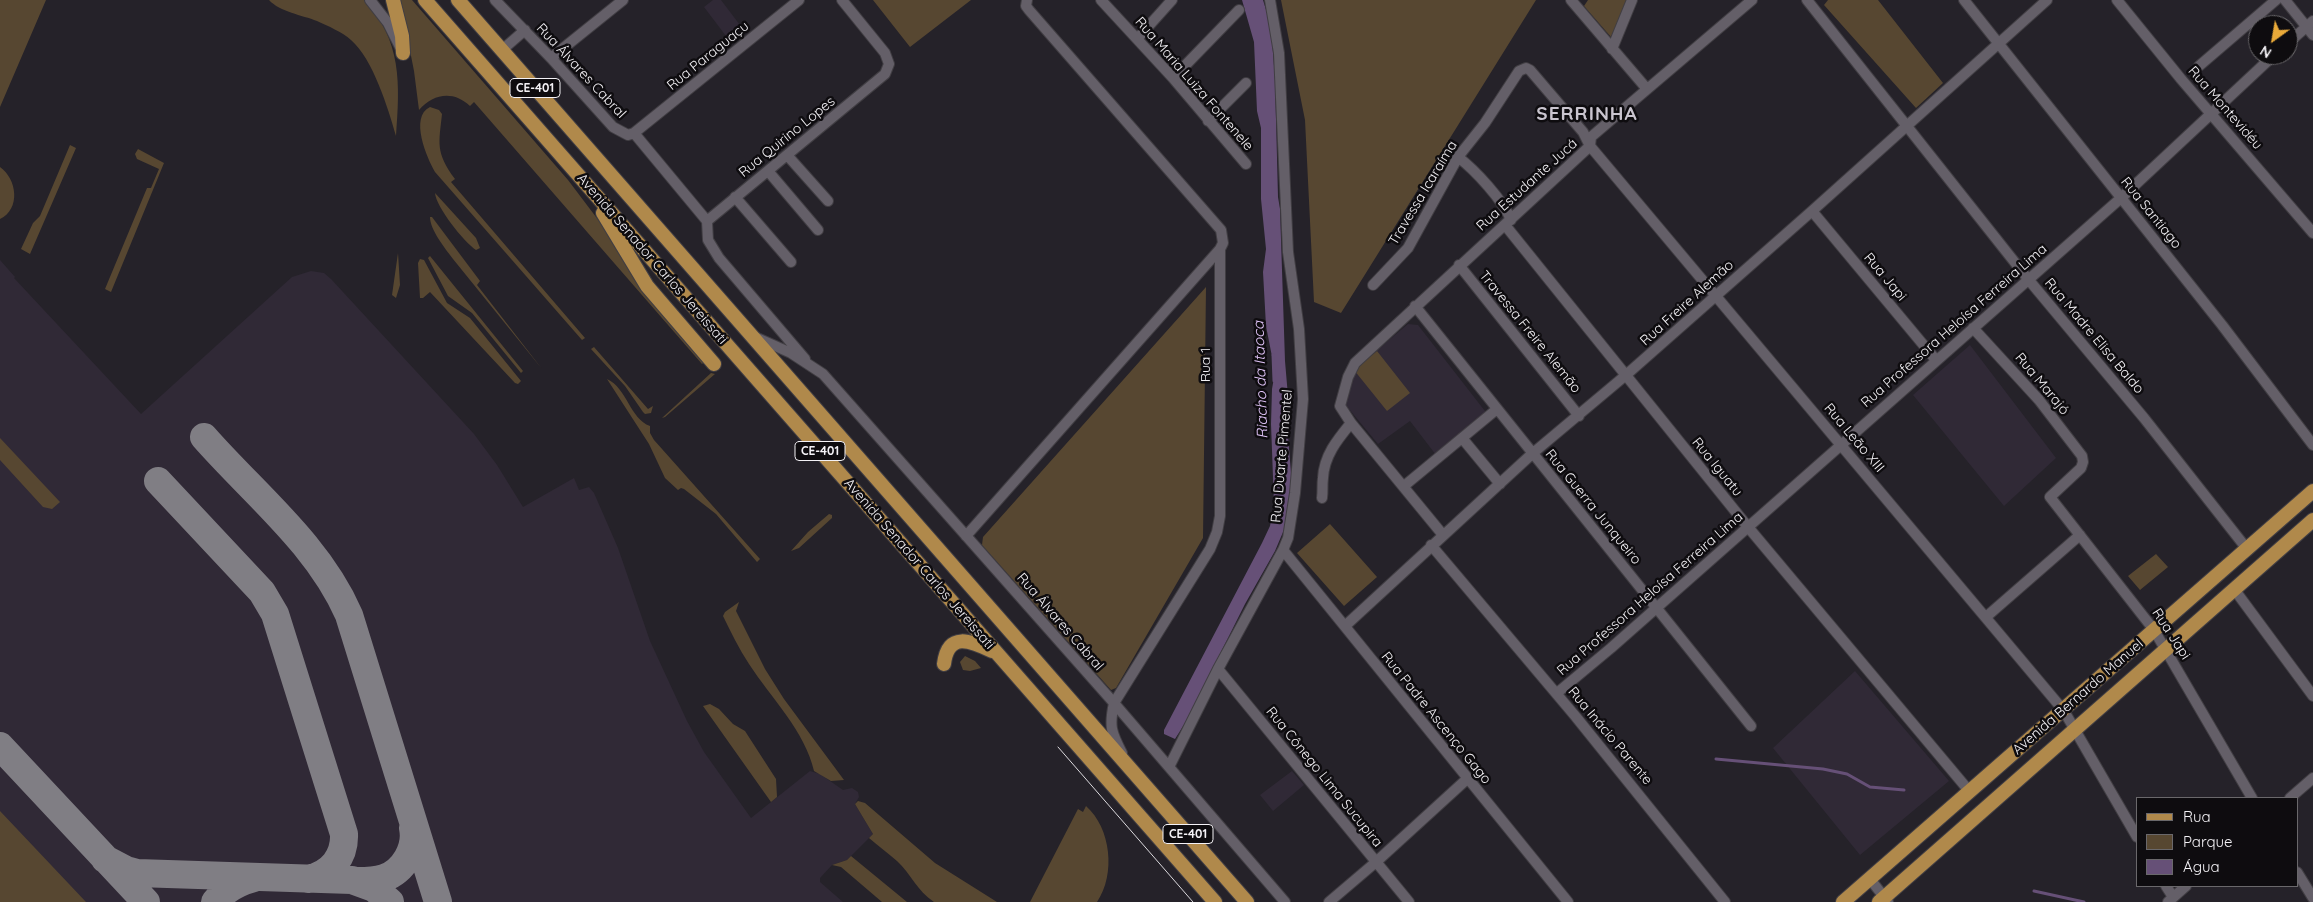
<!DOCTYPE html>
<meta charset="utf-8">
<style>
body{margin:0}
#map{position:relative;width:2313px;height:902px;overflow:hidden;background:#252229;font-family:Quicksand,sans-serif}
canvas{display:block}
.legend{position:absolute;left:2136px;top:797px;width:162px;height:90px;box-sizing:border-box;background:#0e0c0f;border:1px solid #6a686b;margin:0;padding:6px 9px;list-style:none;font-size:15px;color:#f4f2f6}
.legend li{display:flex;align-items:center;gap:10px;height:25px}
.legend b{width:25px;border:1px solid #6a686b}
.north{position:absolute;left:2248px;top:15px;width:50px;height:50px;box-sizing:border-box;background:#0e0c0f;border:1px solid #6a686b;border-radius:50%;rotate:212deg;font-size:14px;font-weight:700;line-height:20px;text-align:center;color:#f4f2f6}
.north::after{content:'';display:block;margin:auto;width:18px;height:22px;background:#eaaa39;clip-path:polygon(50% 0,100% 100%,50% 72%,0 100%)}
</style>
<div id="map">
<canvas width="2313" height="902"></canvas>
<ul class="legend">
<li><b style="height:6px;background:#b0894b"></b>Rua</li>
<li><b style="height:14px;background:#574731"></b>Parque</li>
<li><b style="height:14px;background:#665077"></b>Água</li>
</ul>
<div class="north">N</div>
</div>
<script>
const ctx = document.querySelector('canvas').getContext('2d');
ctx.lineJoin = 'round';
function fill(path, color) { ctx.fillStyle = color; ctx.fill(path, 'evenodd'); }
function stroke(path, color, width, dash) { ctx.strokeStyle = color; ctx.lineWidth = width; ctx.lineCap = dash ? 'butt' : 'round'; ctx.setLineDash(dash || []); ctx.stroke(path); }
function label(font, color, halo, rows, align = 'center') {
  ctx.font = font + ' Quicksand,sans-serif'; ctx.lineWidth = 5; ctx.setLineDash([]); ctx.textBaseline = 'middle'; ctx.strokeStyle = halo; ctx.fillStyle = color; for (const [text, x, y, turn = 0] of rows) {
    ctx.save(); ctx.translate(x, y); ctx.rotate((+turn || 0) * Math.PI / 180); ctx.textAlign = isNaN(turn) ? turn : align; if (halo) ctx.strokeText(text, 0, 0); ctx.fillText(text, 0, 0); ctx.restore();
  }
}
fill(new Path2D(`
 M 713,0 L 721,0 L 743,29 L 729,40 L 704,7 Z
 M 0,260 L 15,277 L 14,278 L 141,414 L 292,277 L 311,271 L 324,273 L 331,279 L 474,434 L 497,465 L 523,507 L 574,478 L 579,490 L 589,487 L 594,493 L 618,548 L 650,641 L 687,721 L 704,752 L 751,818 L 810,771 L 820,774 L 843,790 L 852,788 L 858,792 L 859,797 L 855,804 L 873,834 L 847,860 L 832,865 L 820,878 L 820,882 L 843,902 L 0,902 Z
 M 1408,324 L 1418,325 L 1488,415 L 1436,455 L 1410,421 L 1378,444 L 1344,403 L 1353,370 Z
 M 1970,345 L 2056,458 L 2004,506 L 1913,395 Z
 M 1855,671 L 1949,781 L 1860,855 L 1773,748 Z
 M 1292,771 L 1304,785 L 1273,811 L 1260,795 Z`), '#302936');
fill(new Path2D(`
 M 0,0 L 46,0 L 0,107 Z
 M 269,0 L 364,0 C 402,40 400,84 396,136 C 388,108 373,59 351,40 C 342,32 328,26 317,21 C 302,15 280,12 269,0 Z
 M 400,0 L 412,0 L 568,180 L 705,361 L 702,364 L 474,102 L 470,106 C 453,90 433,94 419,110 L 414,71 Z
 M 873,0 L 971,0 L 910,47 Z
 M 1281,0 L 1536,0 L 1341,313 L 1314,302 L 1305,120 Z
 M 1588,0 L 1628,0 L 1611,37 L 1584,6 Z
 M 1828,0 L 1878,0 L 1943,83 L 1916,108 L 1824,5 Z
 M 430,107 L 439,110 L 442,114 C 439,143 435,152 455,179 L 451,182 L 585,338 L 582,340 L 435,172 C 427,158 409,117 430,107 Z
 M 70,145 L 76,148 L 30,254 L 21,249 L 33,223 L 40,216 Z
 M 138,149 L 164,163 L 111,292 L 105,289 L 147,188 L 151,188 L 159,169 L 137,159 L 135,154 Z
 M 0,167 C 17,179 21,209 0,219 Z
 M 435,193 L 476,238 L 480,248 L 476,250 C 464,242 436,207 435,193 Z
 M 430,217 L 432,217 L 480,281 L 477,285 L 542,369 L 453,259 C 445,248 430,230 430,217 Z
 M 398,253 L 400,285 L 396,298 L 392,295 Z
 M 430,256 L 523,371 L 521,373 L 472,313 L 448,296 L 428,258 Z
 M 420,259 L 424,260 L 447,303 L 470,318 L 521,381 L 518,384 L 515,383 L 430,292 L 423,298 L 420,298 L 418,263 Z
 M 1206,287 L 1203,538 L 1116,688 L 1111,690 L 982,545 L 983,537 Z
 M 594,347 L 648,409 L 653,406 L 651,413 L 645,414 L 643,412 L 625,386 L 591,349 Z
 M 1377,351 L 1410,393 L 1387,411 L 1354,370 Z
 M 711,373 L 715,374 L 665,417 L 662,418 Z
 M 607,379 C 627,388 630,419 650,426 L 650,433 L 654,440 L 760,559 L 757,562 L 716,514 L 684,489 L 681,488 L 678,490 L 665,478 L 649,444 Z
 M 0,438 L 60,502 L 52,509 L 43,507 L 0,460 Z
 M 829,514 L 832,515 L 832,518 L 799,548 L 791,551 L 808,532 Z
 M 1330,524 L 1377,577 L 1344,606 L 1297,553 Z
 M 2156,554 L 2168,567 L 2140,590 L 2128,576 Z
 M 739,602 L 736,611 L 765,669 L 784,699 L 844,780 L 831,781 L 814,771 C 805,731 771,698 749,664 C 739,649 731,632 723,616 L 725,612 Z
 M 965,656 L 975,661 L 981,668 L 970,671 L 963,670 L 960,662 Z
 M 710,704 L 719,709 L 733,724 L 745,731 L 776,779 L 777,797 L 771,802 L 703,706 Z
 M 858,801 L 865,803 L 935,863 L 997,902 L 934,902 C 917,891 911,874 897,861 C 888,853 878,846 869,838 L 873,834 L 855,804 Z
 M 1086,806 C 1111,828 1116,874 1097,902 L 1030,902 L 1078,809 L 1083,812 Z
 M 0,811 L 86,902 L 0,902 Z
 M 851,856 L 907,902 L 882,902 L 841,867 L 832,865 L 847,860 Z`), '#574731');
fill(new Path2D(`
 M 1242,0 L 1263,0 L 1271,26 L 1275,79 L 1278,197 L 1280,209 L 1285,361 L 1289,408 L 1287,424 L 1292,485 L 1286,525 L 1275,551 L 1245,604 L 1187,720 L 1175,739 L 1164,734 L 1164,730 L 1262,543 L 1270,526 L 1274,504 L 1271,424 L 1272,389 L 1275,372 L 1266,326 L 1263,272 L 1266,249 L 1261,199 L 1261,128 L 1257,111 L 1254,42 Z`), '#665077');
stroke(new Path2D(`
 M 1273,355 L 1274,381
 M 1716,759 L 1823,769 L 1847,774 L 1870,787 L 1904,790
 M 2034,891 L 2084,902`), '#665077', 3);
stroke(new Path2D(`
 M 204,437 C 254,494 318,544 349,615 L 438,902
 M 158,481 L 262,592 L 275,614 L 344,834 C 345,857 331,874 308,879
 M 0,746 L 146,902
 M 105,859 L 126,870 L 137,873 L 352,880 L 374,888 L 390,902
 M 357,881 C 366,881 375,881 384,878 C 404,871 417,848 413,828
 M 215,902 C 225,889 239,882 254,878`), '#807e84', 28);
const minor = new Path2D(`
 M 370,0 L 388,23 L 400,47
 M 495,0 L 551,58 L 613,127 L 628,135 L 634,133 L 799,0
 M 1027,0 L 1026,6 L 1029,10 L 1221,230 L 1223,243 L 1220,249 L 1220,516 L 1217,532 L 1210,549 L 1114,703 C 1109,726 1111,732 1122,753
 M 1101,0 L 1173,78 L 1246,164
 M 1571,0 L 1647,89
 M 1807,0 L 2028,279 L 2144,418 L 2247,549
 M 1964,0 L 2222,325 L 2313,445
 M 2117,0 L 2181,79 L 2313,233
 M 2285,0 L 2313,35
 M 1137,39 L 1172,0
 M 2288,43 L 2313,21
 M 1612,49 L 1632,0
 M 502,50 L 525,30
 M 551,58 L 623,0
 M 2199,66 L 2276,0
 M 1173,78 L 1239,10
 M 1208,121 L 1246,83
 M 634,133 L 707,221 L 708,240 L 719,258 L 805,359
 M 787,155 L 828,201
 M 1458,157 C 1475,170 1503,200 1511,220
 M 768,171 L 818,230
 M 735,197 L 791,262
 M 1812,211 L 1936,360
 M 707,221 L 885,74 L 889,64 L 885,53 L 842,0
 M 1505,225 L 1748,527 L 1970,792
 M 1459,265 L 1579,416
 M 1373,285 L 1408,248 L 1458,157 L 1485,123 L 1519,71 L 1526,68 L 1530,70 L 1583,132 L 1590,146 L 2064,711 L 2137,837
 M 1415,306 L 1751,726
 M 1973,328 L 2039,400 L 2082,456 L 2083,462 L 2081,468 L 2050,497 L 2154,630 L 2252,798
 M 755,337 L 791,353 L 823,374 L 1114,703 L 1285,902
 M 1462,438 L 1500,484
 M 1404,486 L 1497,409
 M 1322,498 C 1323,491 1322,485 1323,478 C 1324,456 1337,440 1351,423
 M 1443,535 L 1351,423 L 1340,406 L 1348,377 L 1355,363 L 1590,146 L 1591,137 L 1752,0
 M 966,536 L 1220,249
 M 1431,545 L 1576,717 L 1725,902
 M 1283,550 L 1568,902
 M 2234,589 L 2313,696
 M 1986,617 L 2080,535
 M 1345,626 L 1533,453 L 1626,375 L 1812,211 L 2047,0
 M 1218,669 L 1409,902
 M 1557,693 L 1611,648 L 2121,198 L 2274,55
 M 1169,767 L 1218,669 L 1283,550 L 1288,538 L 1295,493 L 1303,399 L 1299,329 L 1288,252 L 1279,53 L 1270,0
 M 2290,798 L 2313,778
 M 2297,872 L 2313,898
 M 1870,879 L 1888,902
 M 2166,886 L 2173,897
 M 1329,902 L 1376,862 L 1467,779
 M 2168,902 L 2186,886`);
const primary = new Path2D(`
 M 393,0 L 402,36 L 403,53
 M 425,0 L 1215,902
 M 458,0 L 1247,902
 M 603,213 L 647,286 L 714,364
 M 944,664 C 948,631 971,641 992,651
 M 1843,902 L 2313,491
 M 1879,902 L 2313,520`);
stroke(minor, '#413e43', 12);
stroke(primary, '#413e43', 16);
stroke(minor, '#645f68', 10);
stroke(primary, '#b0894b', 14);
stroke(new Path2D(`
 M 1058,747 L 1193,902`), '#dcdade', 1);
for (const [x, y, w] of [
 [535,88,50],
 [820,451,50],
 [1188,834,50]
]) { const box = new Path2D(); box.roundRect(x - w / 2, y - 9.5, w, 19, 4); ctx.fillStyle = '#0e0c0f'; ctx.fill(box); stroke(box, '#f4f2f6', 1); }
label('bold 12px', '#f4f2f6', null, [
 ["CE-401",535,88],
 ["CE-401",820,451],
 ["CE-401",1188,834]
]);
label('14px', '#f4f2f6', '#0e0c0f', [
 ["Rua Paraguaçu",708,56,-39],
 ["Rua Álvares Cabral",581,71,47],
 ["Rua Maria Luiza Fontenele",1194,84,49],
 ["Rua Montevidéu",2225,108,49],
 ["Rua Quirino Lopes",787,137,-39],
 ["Rua Estudante Jucá",1527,185,-42],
 ["Travessa Icaraíma",1423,193,-59],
 ["Rua Santiago",2151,213,51],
 ["Avenida Senador Carlos Jereissati",652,259,49],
 ["Rua Japi",1885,277,50],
 ["Rua Freire Alemão",1687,303,-42],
 ["Rua Professora Heloísa Ferreira Lima",1954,326,-41],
 ["Travessa Freire Alemão",1530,332,51],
 ["Rua Madre Elisa Baldo",2094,336,50],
 ["Rua 1",1206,365,-90],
 ["Rua Marajó",2042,384,50],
 ["Rua Leão XIII",1854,438,50],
 ["Rua Duarte Pimentel",1282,456,-85],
 ["Rua Iguatu",1717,467,51],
 ["Rua Guerra Junqueiro",1593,507,51],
 ["Avenida Senador Carlos Jereissati",919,564,49],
 ["Rua Professora Heloísa Ferreira Lima",1650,594,-41],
 ["Rua Álvares Cabral",1060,622,49],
 ["Rua Japi",2171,634,57],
 ["Avenida Bernardo Manuel",2078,697,-41],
 ["Rua Padre Ascenço Gago",1436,718,51],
 ["Rua Inácio Parente",1610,736,50],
 ["Rua Cônego Lima Sucupira",1324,777,51]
]);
label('italic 15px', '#e4c7fc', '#0e0c0f', [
 ["Riacho da Itaoca",1261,380,-92]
]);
ctx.letterSpacing = '1px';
label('bold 19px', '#cac5cf', '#0e0c0f', [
 ["SERRINHA",1587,114]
]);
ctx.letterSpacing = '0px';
</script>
